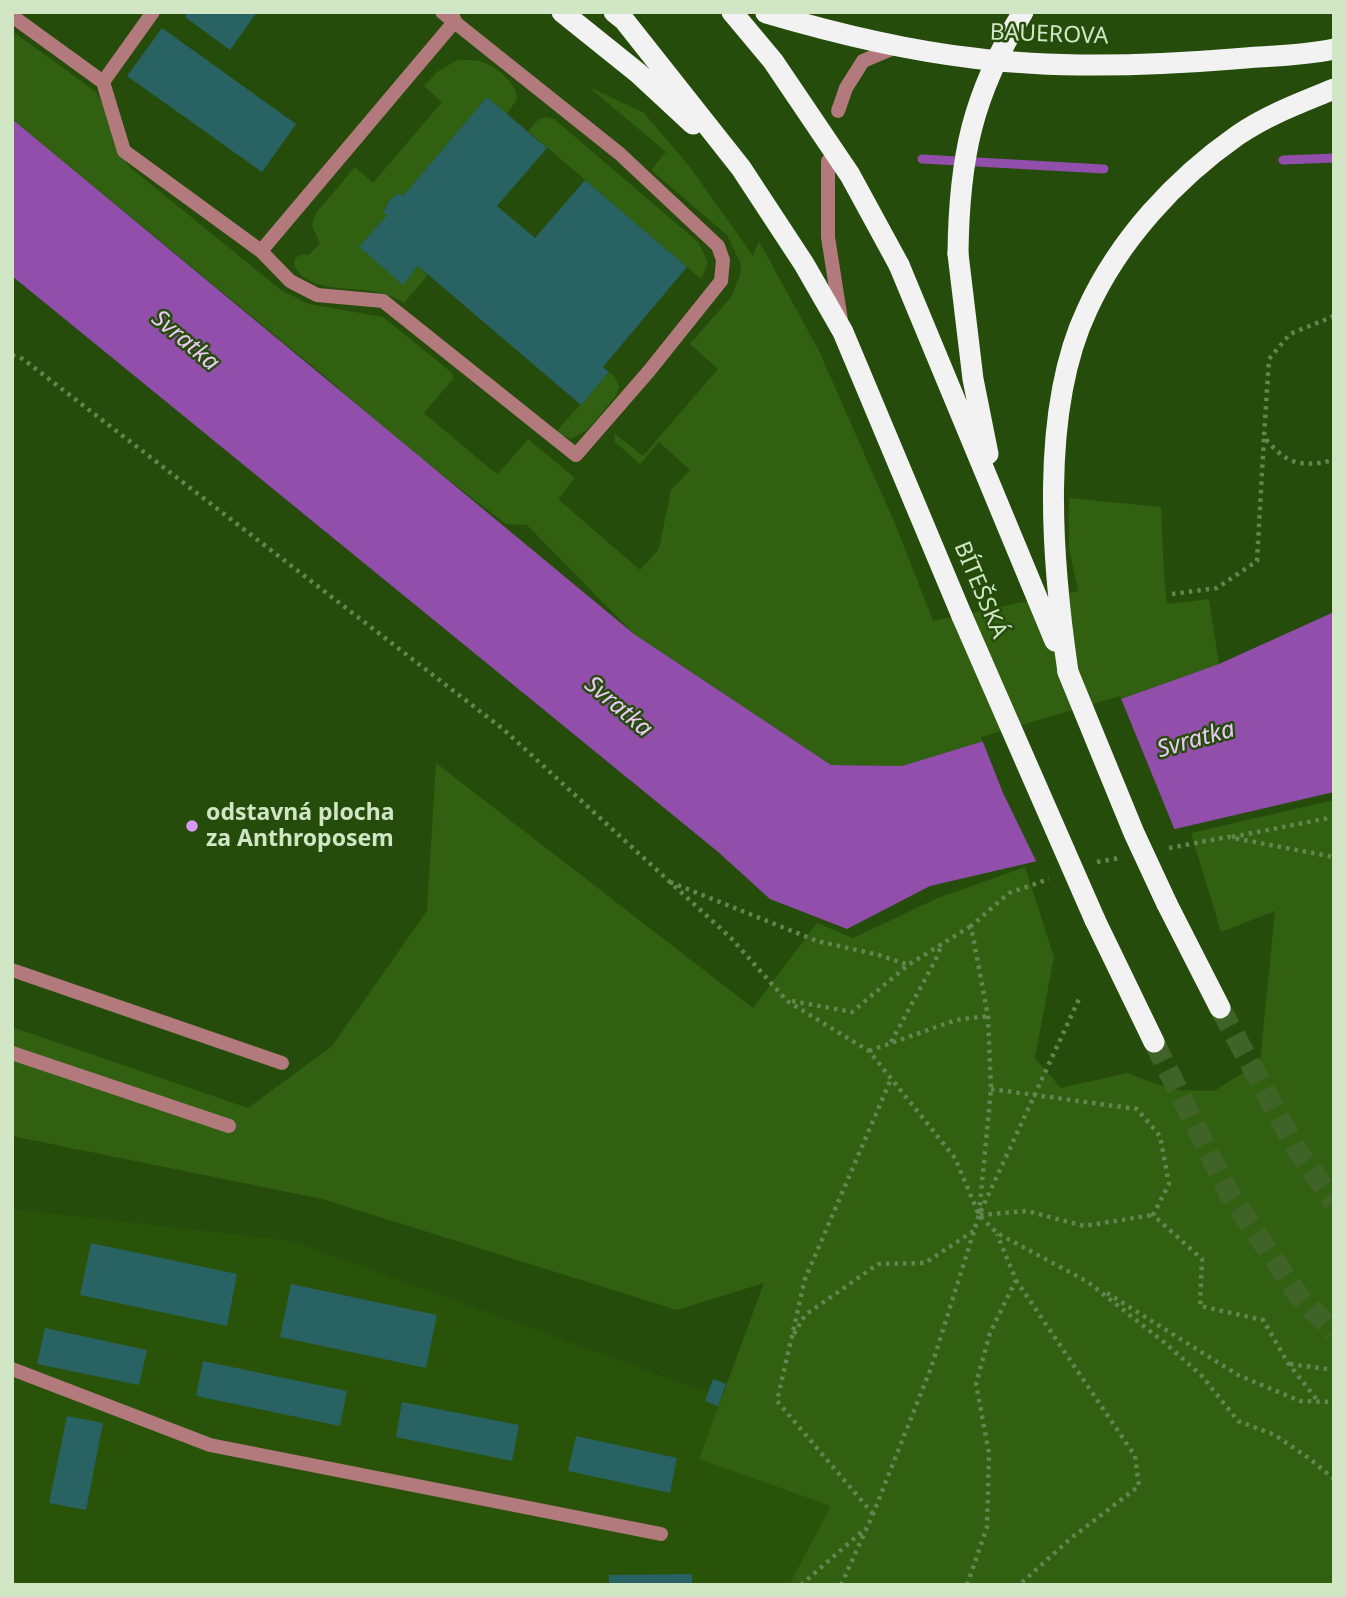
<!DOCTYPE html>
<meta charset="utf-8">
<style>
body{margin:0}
#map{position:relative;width:1346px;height:1597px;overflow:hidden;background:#264c0c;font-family:"Noto Sans",sans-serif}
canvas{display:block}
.frame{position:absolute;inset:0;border:14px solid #d0e6c5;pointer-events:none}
</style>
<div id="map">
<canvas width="1346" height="1597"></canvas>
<div class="frame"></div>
</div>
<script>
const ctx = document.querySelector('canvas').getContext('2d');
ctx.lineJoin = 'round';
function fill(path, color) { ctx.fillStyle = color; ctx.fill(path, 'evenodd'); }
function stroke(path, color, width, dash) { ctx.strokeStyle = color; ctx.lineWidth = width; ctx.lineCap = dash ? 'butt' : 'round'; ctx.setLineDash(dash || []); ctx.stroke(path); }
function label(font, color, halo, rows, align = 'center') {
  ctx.font = font + ' "Noto Sans",sans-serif'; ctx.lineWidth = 5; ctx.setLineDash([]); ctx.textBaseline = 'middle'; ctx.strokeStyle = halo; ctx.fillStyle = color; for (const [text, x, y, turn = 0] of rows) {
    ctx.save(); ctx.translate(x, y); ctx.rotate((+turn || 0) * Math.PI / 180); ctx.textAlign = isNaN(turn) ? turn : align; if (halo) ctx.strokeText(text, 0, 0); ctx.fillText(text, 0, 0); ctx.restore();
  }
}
fill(new Path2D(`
 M 12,1209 L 292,1241 L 723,1398 L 700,1459 L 832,1506 L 789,1585 L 12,1585 Z`), '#295309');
fill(new Path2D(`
 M 12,31 L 95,91 C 113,114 107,144 132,169 L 281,290 L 309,304 L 383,317 L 452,373 L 453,379 L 424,413 L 488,467 L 498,474 L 528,439 L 575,478 L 558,499 L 640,570 L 659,549 L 671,490 L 690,470 L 659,442 L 640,464 L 615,442 L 614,433 L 643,456 L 718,369 L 690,344 L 731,297 L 740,275 L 741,264 L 727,235 L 651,170 L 666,152 L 589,87 L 644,113 L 690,167 L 753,256 L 759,241 L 819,351 L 896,526 L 933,621 L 1078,591 L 1069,548 L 1069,498 L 1161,507 L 1164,576 L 1167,604 L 1209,599 L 1219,664 L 1121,699 L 902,766 L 831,765 L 634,634 L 527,525 L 506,524 L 396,439 L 328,379 L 12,119 Z
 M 457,60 C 466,60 477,59 485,63 C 499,69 517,84 517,99 L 507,114 L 487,97 L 403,196 L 399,193 L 390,200 L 383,211 L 387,215 L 359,247 L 403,284 L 418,266 L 428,275 L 404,303 C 394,297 384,293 372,291 C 345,287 310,292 294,266 L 295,258 L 303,254 L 309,255 L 320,243 L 312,226 L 316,213 L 355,167 L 373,183 L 442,102 L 424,86 L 437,72 Z
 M 546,117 L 554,119 L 698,242 L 708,262 L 701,279 L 528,131 L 539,119 Z
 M 609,372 L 615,377 L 619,387 L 616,396 L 587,430 L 571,439 L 556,432 Z
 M 436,763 L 753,1008 L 817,923 L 853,938 L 938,898 L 1025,867 L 1054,957 L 1035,1058 L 1061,1088 L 1127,1073 L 1173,1090 L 1214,1091 L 1260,1062 L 1275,911 L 1221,932 L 1191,833 L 1334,800 L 1334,1585 L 789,1585 L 831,1506 L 699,1459 L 764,1283 L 677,1310 L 322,1199 L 12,1136 L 12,1027 L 248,1108 L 332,1046 L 427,911 Z`), '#316011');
fill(new Path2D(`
 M 12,119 L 634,634 L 831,765 L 902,766 L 1121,699 L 1219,664 L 1334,612 L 1334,792 L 930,886 L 847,929 L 770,899 L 717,851 L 12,276 Z`), '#914eab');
fill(new Path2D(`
 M 1120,696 L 1176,833 L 1038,865 L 1003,793 L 981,737 Z`), '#264c0c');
stroke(new Path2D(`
 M 922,159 L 1104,169
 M 1283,160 L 1334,158`), '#914eab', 9);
fill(new Path2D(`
 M 188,12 L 257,12 L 230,50 L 185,17 Z
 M 162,28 L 296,124 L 262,172 L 127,76 Z
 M 487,97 L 547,148 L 497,206 L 535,238 L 585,180 L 687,267 L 603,367 L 609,372 L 581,405 L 418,266 L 403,285 L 359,247 L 387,215 L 383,212 L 390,200 L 399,193 L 403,196 Z
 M 91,1243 L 237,1274 L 227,1326 L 80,1295 Z
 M 291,1284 L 437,1315 L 426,1368 L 280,1337 Z
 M 45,1328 L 147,1350 L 139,1385 L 37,1364 Z
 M 203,1361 L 347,1391 L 340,1426 L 196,1396 Z
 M 713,1379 L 726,1384 L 718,1406 L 705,1401 Z
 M 402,1402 L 519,1425 L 512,1461 L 396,1437 Z
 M 67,1416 L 103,1423 L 86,1510 L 49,1503 Z
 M 576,1436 L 677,1458 L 670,1493 L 568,1471 Z
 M 692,1574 L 692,1585 L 609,1585 L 609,1575 Z`), '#286262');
stroke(new Path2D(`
 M 1220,1008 L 1297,1150 L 1334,1202
 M 1154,1042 L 1229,1193 L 1299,1296 L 1334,1332`), '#406328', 21, [21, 10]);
stroke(new Path2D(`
 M 1334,251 L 1334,252
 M 1334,316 L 1290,334 L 1269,359 L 1264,437 C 1286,464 1300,468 1334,460
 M 12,355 L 23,359 L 503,729 L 731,938 L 787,1001 L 869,1051 L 955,1158 L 979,1215 L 997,1233 L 1088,1282 L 1165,1343 L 1202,1376 L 1238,1421 L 1275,1435 L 1310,1459 L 1334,1479
 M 1172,594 L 1217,588 L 1257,561 L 1264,437
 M 1232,837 L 1334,817
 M 1169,848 L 1228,837 L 1334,857
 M 1097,862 L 1120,858
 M 670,882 L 817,941 L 879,955 L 908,965
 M 792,1001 L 852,1012 L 908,965 L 971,926
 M 891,1042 L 935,961 L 942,944
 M 869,1051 L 956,1020 L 988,1016
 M 991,1089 L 1137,1109 L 1160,1136 L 1169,1184 L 1153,1215 L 1202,1259 L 1200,1306 L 1263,1320 L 1288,1363 L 1318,1401
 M 979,1214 L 991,1089 L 988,1016 L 971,926 L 1009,893 L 1049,879
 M 980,1215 L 1027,1211 L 1084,1226 L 1153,1215
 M 1016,1280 L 1135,1456 L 1139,1486 L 1070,1539 L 1019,1585
 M 1107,1293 L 1238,1375 L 1300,1401 L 1334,1402
 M 794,1334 L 805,1315 L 878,1264 L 925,1263 L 975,1230
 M 1290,1364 L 1334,1370
 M 873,1514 L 777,1401 L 805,1279 L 891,1079
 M 801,1585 L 866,1528
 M 841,1585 L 873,1514 L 931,1368 L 979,1215 L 1079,999
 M 967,1585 L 987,1527 L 989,1453 L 976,1384 L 990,1333 L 1016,1280 L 997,1234`), '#648450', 4.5, [3.5, 5]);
stroke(new Path2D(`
 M 12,16 L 103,82 L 124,151 L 261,251 L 455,21 L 452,15
 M 103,82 L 153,12
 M 838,111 L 846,88 L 863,61 L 896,47
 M 828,161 L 828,237 L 841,320
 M 261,251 L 290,281 L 317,295 L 383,301 L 576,455 L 649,371 L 721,281 L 723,260 L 718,246 L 620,154 L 442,12
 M 12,970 L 282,1063
 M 12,1053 L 229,1126
 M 12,1369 L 210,1445 L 661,1534`), '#b27a7d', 14);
stroke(new Path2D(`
 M 562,12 L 638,73 L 693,124
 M 614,12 L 624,20 L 741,168 L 804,264 L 843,332 L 962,616
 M 766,13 C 834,33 903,50 973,58 C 1059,69 1148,66 1233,59 C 1266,56 1302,56 1334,49
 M 958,254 L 973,379 L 988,454
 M 899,265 L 1055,641
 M 1068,672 C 1052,563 1039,412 1087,310 C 1119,240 1175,179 1238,135 C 1267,115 1302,102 1334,89
 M 1167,904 L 1220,1008
 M 1095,920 L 1154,1042`), '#f2f2f2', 21);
stroke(new Path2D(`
 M 732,12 L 773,61 L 850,175 L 899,265
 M 958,254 C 959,158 972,95 1023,12
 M 962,616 L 1095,920
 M 1068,672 L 1134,833 L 1167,904`), '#f2f2f2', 21);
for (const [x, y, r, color] of [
 [192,826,7,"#db99f6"]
]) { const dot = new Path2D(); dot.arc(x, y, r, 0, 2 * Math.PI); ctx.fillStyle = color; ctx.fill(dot); stroke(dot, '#264c0c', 2.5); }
label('23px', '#d0e6c5', '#264c0c', [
 ["BAUEROVA",1049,35,2],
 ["BÍTEŠSKÁ",980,590,67]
]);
label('bold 23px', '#d0e6c5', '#264c0c', [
 ["odstavná plocha",206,813],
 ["za Anthroposem",206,839]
], 'left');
label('italic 24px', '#eac8f8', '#264c0c', [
 ["Svratka",185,341,40],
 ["Svratka",618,707,40],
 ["Svratka",1196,740,-16]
]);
</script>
